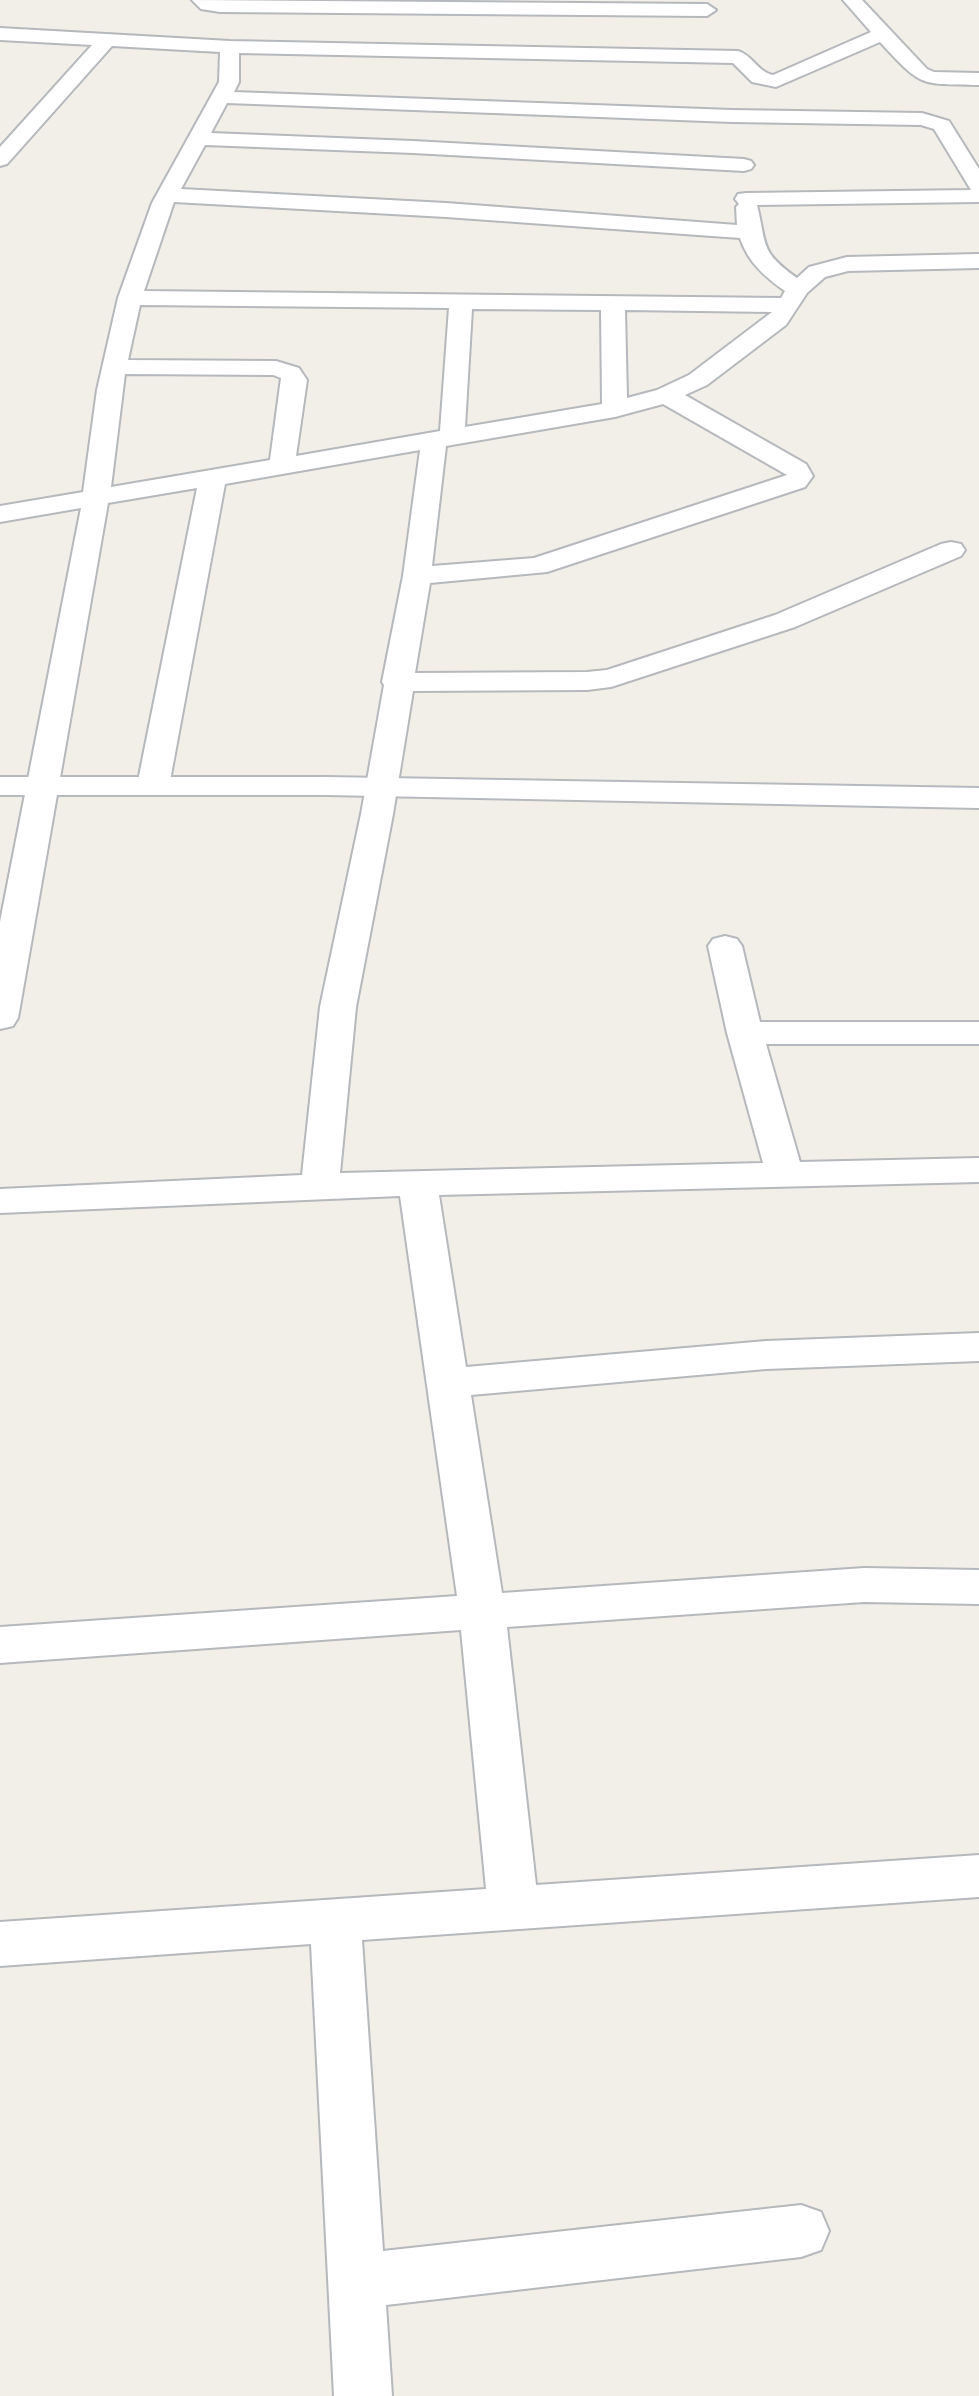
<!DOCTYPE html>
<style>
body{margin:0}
canvas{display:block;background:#f1efe8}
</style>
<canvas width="979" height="2396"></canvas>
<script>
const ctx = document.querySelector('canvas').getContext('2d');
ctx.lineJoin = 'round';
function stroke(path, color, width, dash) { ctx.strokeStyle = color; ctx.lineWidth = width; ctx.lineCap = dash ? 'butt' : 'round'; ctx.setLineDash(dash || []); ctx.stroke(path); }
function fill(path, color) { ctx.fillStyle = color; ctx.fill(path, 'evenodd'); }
const minor = new Path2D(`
 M 192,0 L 707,4 L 716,10 L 707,16 L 220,12 L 201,9 Z
 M 843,0 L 862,0 L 927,69 L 934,72 L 979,73 L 979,85 C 918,84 922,87 880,42 L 776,87 L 752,82 L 733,63 L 239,53 L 239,82 L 234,92 L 732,110 L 922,113 L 949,121 L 979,169 L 979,202 L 757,205 C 767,245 759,251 797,278 L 809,267 L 847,257 L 979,254 L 979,268 L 848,271 L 825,277 L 807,293 L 786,325 L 707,385 L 685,395 L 806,464 L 813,476 L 805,487 L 547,572 L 430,583 L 415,673 L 587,672 L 607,670 L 775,615 L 941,544 L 951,542 L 961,544 L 965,550 L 961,556 L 795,627 L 611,687 L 587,690 L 413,691 L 393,814 L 356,1007 L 340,1173 L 763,1163 L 727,1033 L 708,946 L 713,939 L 725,936 L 737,939 L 742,946 L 760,1022 L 979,1022 L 979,1044 L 766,1044 L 800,1162 L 979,1158 L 979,1182 L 439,1195 L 466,1367 L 766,1341 L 979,1333 L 979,1361 L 766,1369 L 471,1395 L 502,1593 L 864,1568 L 979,1570 L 979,1604 L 864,1602 L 507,1627 L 536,1885 L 979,1855 L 979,1897 L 362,1940 L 383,2251 L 801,2205 L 821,2212 L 829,2231 L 821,2250 L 801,2257 L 386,2305 L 392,2396 L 334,2396 L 311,1944 L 0,1966 L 0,1922 L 486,1889 L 461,1630 L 0,1663 L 0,1627 L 457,1596 L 400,1196 L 0,1213 L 0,1189 L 302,1175 L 320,1007 L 361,814 L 384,685 L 382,682 L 403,576 L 420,450 L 225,484 L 169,786 L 164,793 L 153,795 L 142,793 L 137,786 L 197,488 L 108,503 L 18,1018 L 13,1026 L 0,1029 L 0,922 L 81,508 L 0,522 L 0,506 L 83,492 L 97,390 L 118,298 L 152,203 L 219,82 L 220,52 L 112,46 L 7,164 L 0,166 L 0,147 L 92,45 L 0,40 L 0,28 L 230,41 L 738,51 C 752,55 758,72 773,75 L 871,32 ZM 227,103 L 732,122 L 921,125 L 934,129 L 971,190 L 746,193 L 738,194 L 735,199 L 739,204 L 736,207 L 737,225 L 446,203 L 181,189 L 205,145 L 413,153 L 744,171 L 751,169 L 754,165 L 751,161 L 744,159 L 413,141 L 211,133 ZM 174,202 L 446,217 L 740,238 C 748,262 765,277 785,291 L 781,298 L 144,291 ZM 140,305 L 449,308 L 440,431 L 296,456 L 307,380 L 299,368 L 276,361 L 128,360 ZM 472,309 L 601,310 L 602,404 L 465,427 ZM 625,310 L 772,312 L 689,375 L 657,390 L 627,398 ZM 125,374 L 273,375 L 281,378 L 270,460 L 111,487 ZM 663,404 L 787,475 L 534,558 L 432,566 L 446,446 L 615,417 Z`);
const secondary = new Path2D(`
 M 0,777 L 326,777 L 979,788 L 979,808 L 326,795 L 0,795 Z`);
stroke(minor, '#b5b8bc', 4);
stroke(secondary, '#b6babf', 4);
fill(minor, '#fff');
fill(secondary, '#fff');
</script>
